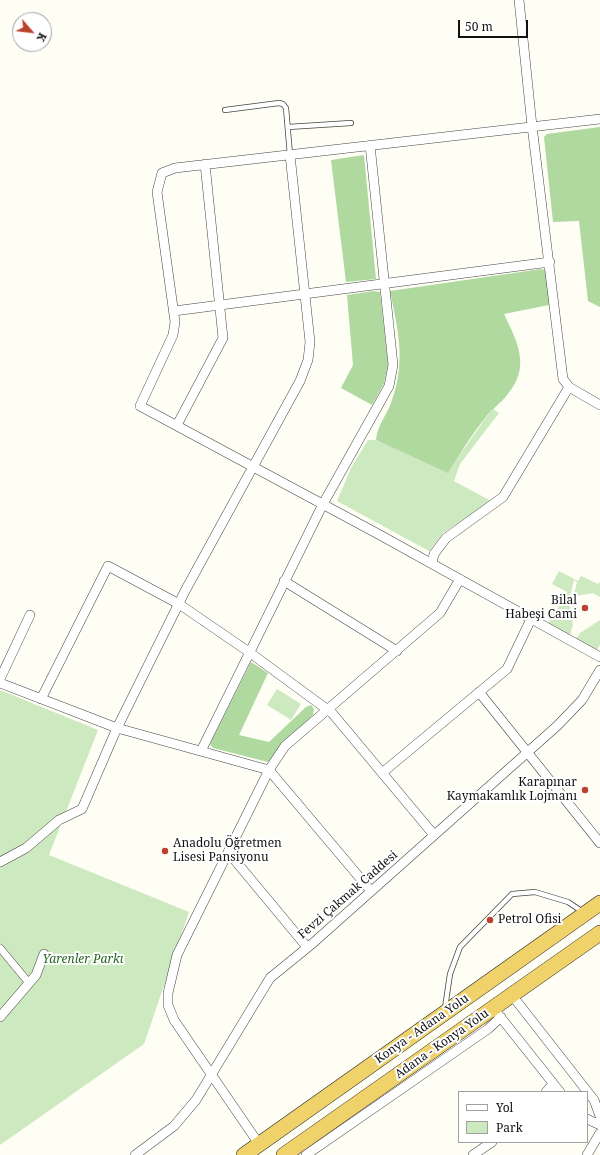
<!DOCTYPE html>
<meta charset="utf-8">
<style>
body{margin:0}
#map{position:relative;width:600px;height:1155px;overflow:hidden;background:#fefef5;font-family:"Noto Serif",serif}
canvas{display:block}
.legend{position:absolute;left:458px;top:1091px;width:130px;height:52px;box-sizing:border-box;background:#fff;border:1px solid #a0a0a0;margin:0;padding:5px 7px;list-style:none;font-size:12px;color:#111}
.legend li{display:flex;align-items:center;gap:8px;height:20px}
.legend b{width:20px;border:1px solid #a0a0a0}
.north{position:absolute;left:12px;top:12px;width:40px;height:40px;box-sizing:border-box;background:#fff;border:1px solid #a0a0a0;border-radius:50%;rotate:118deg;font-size:11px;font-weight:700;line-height:16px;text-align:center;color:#111}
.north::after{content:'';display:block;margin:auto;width:14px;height:18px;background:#bc402e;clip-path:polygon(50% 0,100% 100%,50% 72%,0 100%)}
.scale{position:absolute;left:458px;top:20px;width:70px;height:18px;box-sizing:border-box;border:2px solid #111;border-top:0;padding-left:5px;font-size:12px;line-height:14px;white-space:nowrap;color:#111;-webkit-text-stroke:3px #fff;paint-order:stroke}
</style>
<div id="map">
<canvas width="600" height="1155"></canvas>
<ul class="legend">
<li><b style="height:5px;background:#fff"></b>Yol</li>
<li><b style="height:11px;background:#cde9bf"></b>Park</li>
</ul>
<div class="north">K</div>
<div class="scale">50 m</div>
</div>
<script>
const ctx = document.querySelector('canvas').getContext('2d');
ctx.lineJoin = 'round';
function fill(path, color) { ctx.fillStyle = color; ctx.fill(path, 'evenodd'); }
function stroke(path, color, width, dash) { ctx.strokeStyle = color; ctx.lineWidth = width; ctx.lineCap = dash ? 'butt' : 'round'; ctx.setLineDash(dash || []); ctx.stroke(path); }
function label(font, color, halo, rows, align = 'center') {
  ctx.font = font + ' "Noto Serif",serif'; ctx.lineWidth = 4; ctx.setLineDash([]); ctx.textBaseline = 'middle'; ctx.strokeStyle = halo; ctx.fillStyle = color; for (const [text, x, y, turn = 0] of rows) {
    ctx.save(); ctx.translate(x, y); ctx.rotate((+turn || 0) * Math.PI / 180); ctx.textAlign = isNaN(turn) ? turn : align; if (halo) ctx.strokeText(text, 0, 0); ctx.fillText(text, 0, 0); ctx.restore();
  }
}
fill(new Path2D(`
 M 493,409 L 499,413 L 460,464 L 454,481 L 491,501 L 443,533 L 429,551 L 337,501 L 351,468 L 368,440 L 376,440 L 448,472 L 485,419 Z
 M 559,571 L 578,581 L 581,576 L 598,584 L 600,582 L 600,597 L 593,593 L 576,596 L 574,595 L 577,582 L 574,580 L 569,600 L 573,625 L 570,635 L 549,623 L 567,592 L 552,584 Z
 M 600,620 L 600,645 L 597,650 L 576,639 L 580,633 Z
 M 277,689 L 301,704 L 291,720 L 267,705 Z
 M 0,690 L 98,730 L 49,855 L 189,912 L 144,1044 L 0,1145 Z`), '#cde9bf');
fill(new Path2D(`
 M 600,127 L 600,307 L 588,301 L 579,221 L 553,222 L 544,137 L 547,134 Z
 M 364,155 L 376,279 L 346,282 L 331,160 Z
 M 541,269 L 546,270 L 549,305 L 504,314 C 518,343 531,367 507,395 C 501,403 492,409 486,417 C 472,434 460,454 448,473 L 376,440 C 377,425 388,414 392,400 C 406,361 398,330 390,291 Z
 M 374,291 L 380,292 L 388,364 L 384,383 L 372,405 L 341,388 L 353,365 L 347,295 Z
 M 251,662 L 268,673 L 239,735 L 269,742 L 306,707 L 311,705 L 314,709 L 313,715 L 268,762 L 213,748 L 210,744 Z`), '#afd99f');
const service = new Path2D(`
 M 225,110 L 279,103 L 283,104 L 286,108 L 290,155
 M 288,127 L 351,123
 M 445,1008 L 450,974 L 460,947 L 512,894 L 535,892 L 568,902 L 583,912`);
const pedestrian = new Path2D(`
 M 0,948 L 29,983`);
const minor = new Path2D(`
 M 519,0 L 532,126 L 563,379 L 569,387 L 600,405
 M 600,119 L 175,168 L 162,173 L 157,192 L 175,322 L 173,335 L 140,406 L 380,535 L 600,657
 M 174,311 L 550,262
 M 177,425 L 223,338 L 205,164
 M 432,563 L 434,554 L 446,538 L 503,497 L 569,387
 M 284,581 L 397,651
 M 0,679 L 30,615
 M 0,683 L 117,728 L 269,770 L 371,891
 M 479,692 L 600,843
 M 41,699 L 108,566 L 179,604 L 249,652 L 332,713 L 434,835
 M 201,751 L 323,504 L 389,386 L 393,365 L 370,145
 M 382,773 L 507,669 L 531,619
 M 228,852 L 307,947
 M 0,862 L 26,848 L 59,820 L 82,809 L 117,728 L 185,591 L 300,381 L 308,360 L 310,342 L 290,155
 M 511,994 L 594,1100 L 600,1116
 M 498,1014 L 560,1092
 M 0,1017 L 36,975 L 44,954
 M 546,1092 L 553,1084
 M 587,1119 L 600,1125
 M 259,1144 L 174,1020 L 168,1005 L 168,993 L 177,955 L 269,770 L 285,746 L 440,613 L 460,579
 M 135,1155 L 174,1126 L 196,1100 L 270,978 L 313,943 L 557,726 L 582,700 L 600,670
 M 306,1155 L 488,1029 L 501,1017
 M 473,1155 L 492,1142
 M 587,1155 L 600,1133`);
const trunk = new Path2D(`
 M 244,1155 L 600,903
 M 284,1155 L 600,933`);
stroke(service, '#444', 6);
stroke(pedestrian, '#444', 8);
stroke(minor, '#444', 10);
stroke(trunk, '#222', 16);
stroke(service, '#fff', 4.5);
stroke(pedestrian, '#fff', 7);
stroke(minor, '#fff', 9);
stroke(trunk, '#f0d26b', 15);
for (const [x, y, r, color] of [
 [585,608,4,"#bc402e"],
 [585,790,4,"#bc402e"],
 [165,851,4,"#bc402e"],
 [490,920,4,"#bc402e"]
]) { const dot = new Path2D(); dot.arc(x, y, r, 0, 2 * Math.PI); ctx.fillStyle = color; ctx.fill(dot); stroke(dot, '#fff', 1.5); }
label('12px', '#111', '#fff', [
 ["Bilal",577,601],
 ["Habeşi Cami",577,615],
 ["Karapınar",577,783],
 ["Kaymakamlık Lojmanı",577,797],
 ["Anadolu Öğretmen",173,844,"left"],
 ["Lisesi Pansiyonu",173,858,"left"],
 ["Petrol Ofisi",498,920,"left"]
], 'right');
label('12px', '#111', '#fff', [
 ["Fevzi Çakmak Caddesi",348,895,-41],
 ["Konya - Adana Yolu",422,1029,-35],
 ["Adana - Konya Yolu",442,1044,-35]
]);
label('italic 12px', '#256723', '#fff', [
 ["Yarenler Parkı",83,960]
]);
</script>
